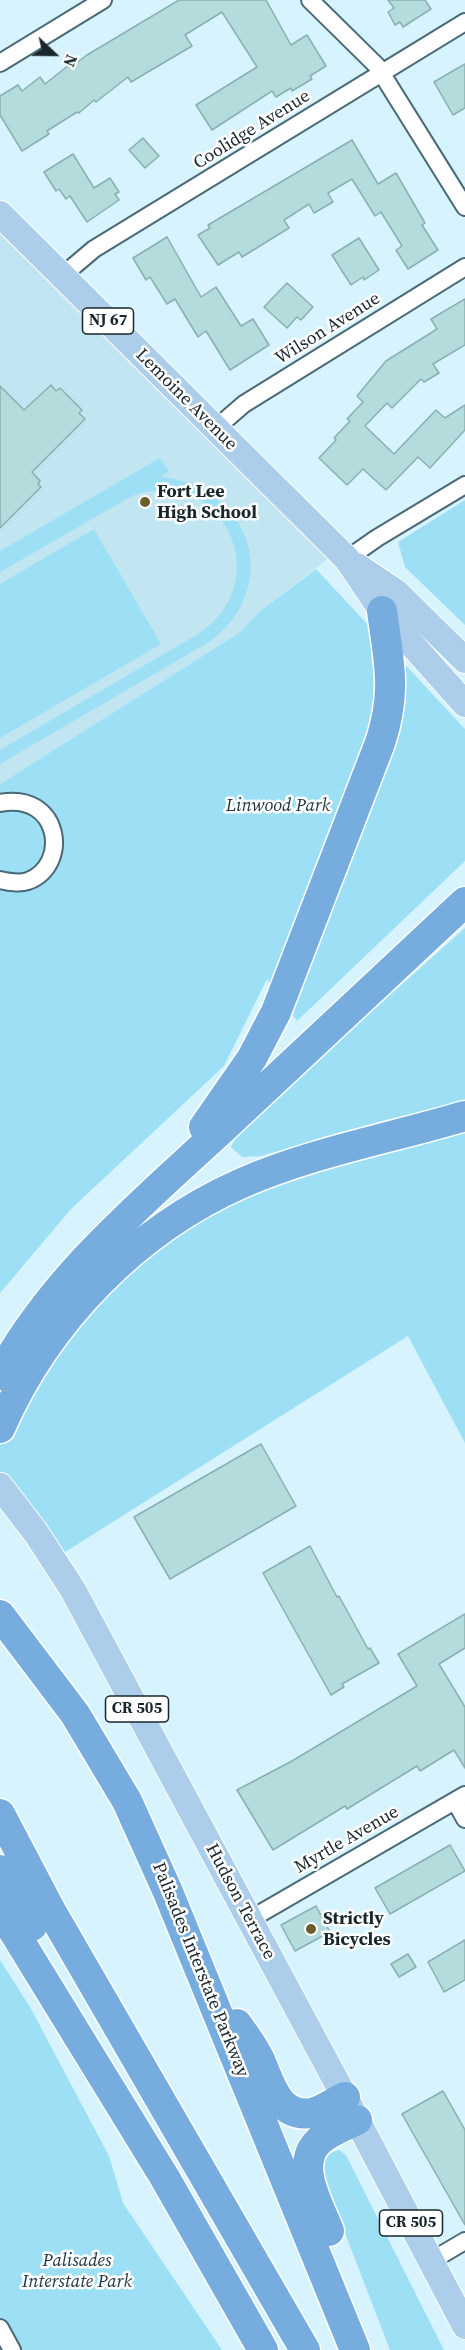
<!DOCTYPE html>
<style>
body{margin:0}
#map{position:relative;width:465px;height:2350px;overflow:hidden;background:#d6f3fe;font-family:"Source Serif 4",serif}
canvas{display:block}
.north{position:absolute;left:24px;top:24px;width:60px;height:60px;-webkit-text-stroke:4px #fff;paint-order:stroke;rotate:112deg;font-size:16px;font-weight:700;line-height:24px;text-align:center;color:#19272c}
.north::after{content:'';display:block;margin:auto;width:21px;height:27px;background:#19272c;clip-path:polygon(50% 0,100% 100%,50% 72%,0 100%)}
</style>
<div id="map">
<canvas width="465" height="2350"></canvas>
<div class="north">N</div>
</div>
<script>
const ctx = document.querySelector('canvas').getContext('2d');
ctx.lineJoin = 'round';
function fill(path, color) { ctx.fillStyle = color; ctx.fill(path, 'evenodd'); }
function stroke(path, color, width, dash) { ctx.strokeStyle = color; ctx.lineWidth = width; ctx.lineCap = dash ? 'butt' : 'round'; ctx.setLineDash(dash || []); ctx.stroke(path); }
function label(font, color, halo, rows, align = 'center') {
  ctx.font = font + ' "Source Serif 4",serif'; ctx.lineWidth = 5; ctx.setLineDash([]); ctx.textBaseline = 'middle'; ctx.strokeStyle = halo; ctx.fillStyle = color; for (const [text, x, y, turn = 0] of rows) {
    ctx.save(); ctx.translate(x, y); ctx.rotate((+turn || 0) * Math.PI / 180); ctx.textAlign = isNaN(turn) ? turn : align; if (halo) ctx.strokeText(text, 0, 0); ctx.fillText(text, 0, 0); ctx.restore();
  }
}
fill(new Path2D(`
 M 0,214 L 339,550 L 260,611 L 239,633 L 0,784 Z`), '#c2e5f2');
fill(new Path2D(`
 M 160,458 L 169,471 L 161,477 C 224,482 271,543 242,604 C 234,620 222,632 209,642 L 0,764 L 0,750 L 198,634 C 280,580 220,462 132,496 L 0,572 L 0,551 Z
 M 465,500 L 465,625 L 405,567 L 398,542 Z
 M 94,529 L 161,644 L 0,738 L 0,584 Z
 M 316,569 L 465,729 L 465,861 L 297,1021 L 267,979 L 224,1066 L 71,1209 L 0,1293 L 0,784 L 239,633 L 260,611 Z
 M 465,928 L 465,1101 L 386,1120 L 261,1156 L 242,1157 L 231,1147 L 240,1129 Z
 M 465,1116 L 465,1443 L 408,1336 L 54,1559 L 3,1490 L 0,1473 L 0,1428 L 12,1402 L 172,1222 Z
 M 0,1960 L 30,2007 L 109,2156 L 123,2203 L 222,2350 L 0,2350 Z
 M 339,2150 L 346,2155 L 444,2350 L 390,2350 L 321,2171 C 324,2159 326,2154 339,2150 Z`), '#9de0f6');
const building = new Path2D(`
 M 179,0 L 266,0 L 291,45 L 307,35 L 326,66 L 310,76 L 312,79 L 292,91 L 291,88 L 276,97 L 272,91 L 212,130 L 196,105 L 257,67 L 222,12 L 185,35 L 192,46 L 131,82 L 128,77 L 96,102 L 94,100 L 79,113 L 77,112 L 47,131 L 49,134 L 22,151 L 0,115 L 0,96 L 18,85 L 22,91 L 40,77 L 45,84 L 69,65 L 71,67 L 87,55 Z
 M 388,0 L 425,0 L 431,9 L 403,27 L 400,22 L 395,25 L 388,12 L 394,8 Z
 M 465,64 L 465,108 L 453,115 L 434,82 Z
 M 143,138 L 159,156 L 145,168 L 129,150 Z
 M 352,140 L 378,184 L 396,173 L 425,223 L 422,225 L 438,250 L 408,269 L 396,250 L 402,246 L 381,212 L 375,216 L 352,179 L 328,193 L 333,202 L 314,213 L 309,204 L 284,220 L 289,228 L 242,257 L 239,252 L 218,265 L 198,235 L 210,228 L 208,225 Z
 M 73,154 L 94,188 L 110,178 L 119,192 L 115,194 L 119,200 L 87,222 L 70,196 L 66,199 L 59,189 L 56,191 L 44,172 Z
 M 167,237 L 201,297 L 216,287 L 241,326 L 253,319 L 269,345 L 230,370 L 206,331 L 198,337 L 175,299 L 167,304 L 150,277 L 146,280 L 133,258 Z
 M 359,238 L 379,270 L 364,280 L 363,277 L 351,285 L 332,255 Z
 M 287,283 L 313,307 L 301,320 L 297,317 L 287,328 L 264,307 Z
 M 465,299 L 465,345 L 433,364 L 439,373 L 424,382 L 421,379 L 392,408 L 387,403 L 365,426 L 394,454 L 436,410 L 445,418 L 465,405 L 465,430 L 430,468 L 418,457 L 386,490 L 363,469 L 347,485 L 319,458 L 336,440 L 334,438 L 350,421 L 347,419 L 363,402 L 357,396 L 386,361 L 437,329 L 431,319 Z
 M 51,385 L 56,391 L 60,388 L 82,410 L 79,413 L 85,419 L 32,472 L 40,481 L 38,484 L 41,487 L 0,528 L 0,386 L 24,410 Z
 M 261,1444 L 296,1506 L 170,1579 L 134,1517 Z
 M 310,1546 L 337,1597 L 339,1596 L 368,1649 L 370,1648 L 379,1663 L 342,1684 L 344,1687 L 331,1695 L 263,1573 Z
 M 465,1614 L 465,1648 L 439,1664 L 465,1707 L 465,1768 L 454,1750 L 420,1771 L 417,1766 L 347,1809 L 345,1806 L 273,1850 L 237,1790 L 292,1761 L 417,1686 L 398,1654 Z
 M 450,1845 L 465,1871 L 390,1914 L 375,1888 Z
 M 316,1906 L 330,1932 L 295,1951 L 281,1925 Z
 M 465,1940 L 465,1980 L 444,1992 L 428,1962 Z
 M 408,1954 L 416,1967 L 399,1977 L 391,1964 Z
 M 443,2091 L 465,2130 L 465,2225 L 402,2114 Z`);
fill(building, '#b4dcdc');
stroke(building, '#89b0b0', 1.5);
const minor = new Path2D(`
 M 310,0 L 377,66 L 465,207
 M 0,63 L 103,0
 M 62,276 L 94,249 L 465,22
 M 215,429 L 244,404 L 465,267
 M 347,559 L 377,538 L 465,485
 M 0,803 C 60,791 71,865 28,881 C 19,884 9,882 0,880
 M 455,1801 L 465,1819
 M 249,1920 L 465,1795
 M 431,2261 L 465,2241
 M 0,2328 L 12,2350`);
const primary = new Path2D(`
 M 0,214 L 347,559 L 382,611 L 465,704
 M 357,566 L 396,592 L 465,660
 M 0,1486 L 36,1533 L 73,1590 L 357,2120 L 465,2326`);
const motorway = new Path2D(`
 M 204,1127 L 252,1058 L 276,1012 L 380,743 C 397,692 389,662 382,611
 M 0,1375 C 54,1276 141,1204 222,1129 C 303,1053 384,977 465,902
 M 0,1428 C 47,1321 135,1230 242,1183 C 313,1152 391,1138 465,1116
 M 0,1615 L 75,1714 L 127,1801 L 168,1892 L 355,2350
 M 0,1814 L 51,1911 L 305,2350
 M 0,1870 L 32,1926
 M 0,1909 L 165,2178 L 263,2350
 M 237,2024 C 245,2035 254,2047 260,2060 C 270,2083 278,2118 311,2113 C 322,2111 334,2102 345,2097
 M 329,2231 C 319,2205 293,2163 320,2140 C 331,2131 345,2126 357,2120`);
stroke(minor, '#486975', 20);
stroke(primary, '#fff', 28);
stroke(motorway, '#fff', 33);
stroke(minor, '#fff', 16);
stroke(primary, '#adceeb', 26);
stroke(motorway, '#76adde', 30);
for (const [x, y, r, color] of [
 [145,502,6,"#695f2c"],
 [311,1929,6,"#695f2c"]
]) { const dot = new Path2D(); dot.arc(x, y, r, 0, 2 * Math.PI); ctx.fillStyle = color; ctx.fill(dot); stroke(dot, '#fff', 2); }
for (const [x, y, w] of [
 [108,321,51],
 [137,1709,63],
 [411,2223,63]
]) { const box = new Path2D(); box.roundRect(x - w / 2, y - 13, w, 26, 4.5); ctx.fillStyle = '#fff'; ctx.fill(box); stroke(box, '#19272c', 1.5); }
label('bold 16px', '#19272c', null, [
 ["NJ 67",108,321],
 ["CR 505",137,1709],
 ["CR 505",411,2223]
]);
label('18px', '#19272c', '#fff', [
 ["Coolidge Avenue",252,130,-32],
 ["Wilson Avenue",328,329,-32],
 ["Lemoine Avenue",186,400,45],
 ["Myrtle Avenue",347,1840,-30],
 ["Hudson Terrace",240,1902,62],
 ["Palisades Interstate Parkway",200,1970,68]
]);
label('bold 18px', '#19272c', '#fff', [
 ["Fort Lee",157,492],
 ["High School",157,513],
 ["Strictly",323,1919],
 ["Bicycles",323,1940]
], 'left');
label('italic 18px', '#213840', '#fff', [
 ["Linwood Park",278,806],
 ["Palisades",77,2261],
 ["Interstate Park",77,2282]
]);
</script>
